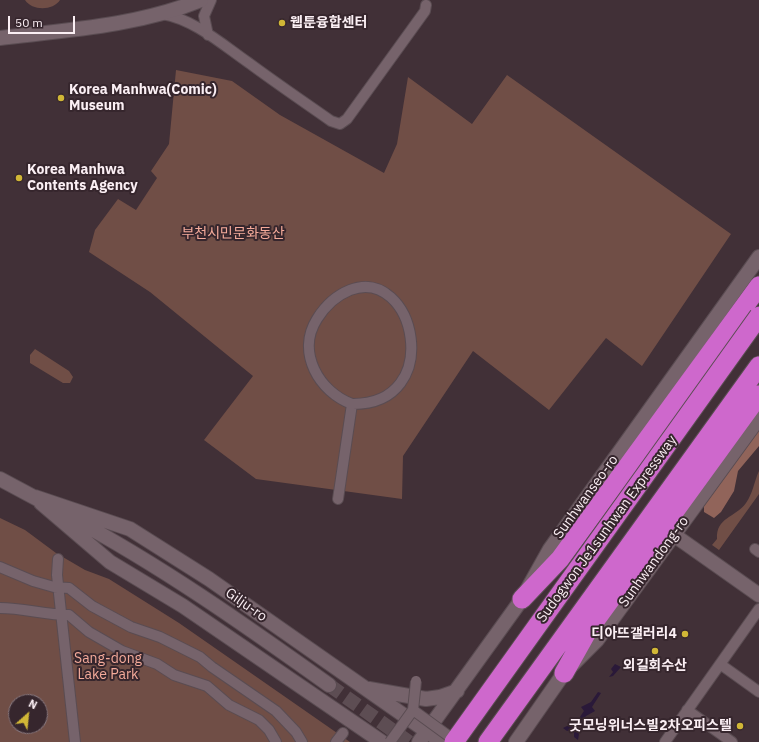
<!DOCTYPE html>
<meta charset="utf-8">
<style>
body{margin:0}
#map{position:relative;width:759px;height:742px;overflow:hidden;background:#413037;font-family:"IBM Plex Sans",sans-serif}
canvas{display:block}
.north{position:absolute;left:8px;top:694px;width:40px;height:40px;box-sizing:border-box;background:#36262d;border:1px solid #85767d;border-radius:50%;rotate:27deg;font-size:11px;font-weight:700;line-height:16px;text-align:center;color:#fbeff4}
.north::after{content:'';display:block;margin:auto;width:14px;height:18px;background:#d1b736;clip-path:polygon(50% 0,100% 100%,50% 72%,0 100%)}
.scale{position:absolute;left:8px;top:16px;width:67px;height:18px;box-sizing:border-box;border:2px solid #fbeff4;border-top:0;padding-left:5px;font-size:12px;line-height:14px;white-space:nowrap;color:#fbeff4;-webkit-text-stroke:3px #36262d;paint-order:stroke}
</style>
<div id="map">
<canvas width="759" height="742"></canvas>
<div class="north">N</div>
<div class="scale">50 m</div>
</div>
<script>
const ctx = document.querySelector('canvas').getContext('2d');
ctx.lineJoin = 'round';
function fill(path, color) { ctx.fillStyle = color; ctx.fill(path, 'evenodd'); }
function stroke(path, color, width, dash) { ctx.strokeStyle = color; ctx.lineWidth = width; ctx.lineCap = dash ? 'butt' : 'round'; ctx.setLineDash(dash || []); ctx.stroke(path); }
function label(font, color, halo, rows, align = 'center') {
  ctx.font = font + ' "IBM Plex Sans","Noto Sans KR",sans-serif'; ctx.lineWidth = 4; ctx.setLineDash([]); ctx.textBaseline = 'middle'; ctx.strokeStyle = halo; ctx.fillStyle = color; for (const [text, x, y, turn = 0] of rows) {
    ctx.save(); ctx.translate(x, y); ctx.rotate((+turn || 0) * Math.PI / 180); ctx.textAlign = isNaN(turn) ? turn : align; if (halo) ctx.strokeText(text, 0, 0); ctx.fillText(text, 0, 0); ctx.restore();
  }
}
fill(new Path2D(`
 M 25,0 L 60,0 C 53,11 32,11 25,0 Z
 M 176,70 L 232,81 L 280,115 L 384,173 L 397,144 L 408,77 L 472,124 L 507,75 L 731,234 L 642,366 L 606,338 L 549,410 L 473,351 L 403,456 L 402,499 L 256,479 L 204,440 L 253,376 L 150,292 L 89,252 L 95,230 L 118,199 L 136,210 L 157,178 L 151,171 L 169,144 Z
 M 35,349 L 69,371 L 73,377 L 70,383 L 63,383 L 30,363 L 30,355 Z
 M 759,471 L 759,494 L 719,550 L 712,545 L 717,539 C 716,517 735,518 746,503 C 753,493 754,482 759,471 Z
 M 0,518 L 25,530 L 56,553 L 85,570 L 109,579 L 179,623 L 350,742 L 0,742 ZM 16,702 L 40,702 L 40,726 L 16,726 Z`), '#704e46');
fill(new Path2D(`
 M 759,429 L 759,446 L 738,471 L 734,491 L 721,512 L 714,518 L 704,512 L 704,506 Z`), '#91645a');
fill(new Path2D(`
 M 615,664 L 621,667 L 613,676 L 609,677 L 613,672 L 611,669 Z
 M 598,692 L 601,693 L 592,707 L 595,711 L 586,716 L 576,729 L 579,734 L 578,740 L 574,737 L 574,733 L 571,730 L 567,731 L 563,728 L 567,726 L 573,727 L 584,711 L 581,707 L 591,702 Z`), '#2a1939');
stroke(new Path2D(`
 M 329,685 L 409,742`), '#5d4d53', 14, [14, 7]);
const street = new Path2D(`
 M 162,14 C 194,19 223,45 249,63 C 276,83 304,102 331,121 L 340,124 L 347,119 L 425,11 L 426,5
 M 208,35 L 204,16 L 211,0
 M 338,499 L 352,404 C 446,405 415,265 350,290 C 335,296 325,306 317,319 C 296,352 319,392 352,404
 M 755,549 L 759,552
 M 58,559 L 57,575 L 75,742
 M 0,567 L 33,581 L 54,587 L 69,588 L 92,606 L 131,627 L 160,637 L 200,657 L 212,667 L 276,711 L 296,732 L 302,742
 M 0,608 C 24,608 45,615 69,615 L 89,632 L 122,651 L 157,664 L 174,675 L 207,686 L 229,705 L 259,720 L 269,730 L 276,742
 M 720,664 L 759,692
 M 687,710 L 732,742
 M 336,742 L 343,733
 M 665,742 L 759,609`);
const secondary = new Path2D(`
 M 0,38 C 68,30 137,26 201,0
 M 0,479 L 43,502
 M 35,497 L 130,529 L 209,579 L 442,742
 M 41,503 L 110,562 L 183,606 L 382,742
 M 68,516 C 160,565 245,625 329,685
 M 674,535 L 759,595
 M 369,689 L 426,699 L 440,697 L 457,691
 M 419,742 L 522,599 L 550,549 L 759,257
 M 516,742 L 564,673 L 597,640 L 759,418`);
const highway = new Path2D(`
 M 522,599 L 560,559 L 759,286
 M 564,673 L 587,632 L 759,395
 M 488,742 L 759,366`);
stroke(street, '#5a4c52', 12);
stroke(secondary, '#5a4c52', 16);
stroke(highway, '#5a4c52', 21);
stroke(street, '#76636b', 10);
stroke(secondary, '#76636b', 14);
stroke(highway, '#ce68cc', 19);
const streetBridge = new Path2D(`
 M 413,710 L 457,742
 M 390,742 L 413,710 L 416,681`);
const highwayBridge = new Path2D(`
 M 454,742 L 759,316`);
stroke(streetBridge, '#5a4c52', 12, []);
stroke(highwayBridge, '#5a4c52', 21, []);
stroke(streetBridge, '#76636b', 10);
stroke(highwayBridge, '#ce68cc', 19);
for (const [x, y, r, color] of [
 [282,23,4,"#d1b736"],
 [61,98,4,"#d1b736"],
 [19,178,4,"#d1b736"],
 [685,634,4,"#d1b736"],
 [655,651,4,"#d1b736"],
 [740,726,4,"#d1b736"]
]) { const dot = new Path2D(); dot.arc(x, y, r, 0, 2 * Math.PI); ctx.fillStyle = color; ctx.fill(dot); stroke(dot, '#36262d', 1.5); }
label('bold 14px', '#fbeff4', '#36262d', [
 ["웹툰융합센터",290,23],
 ["Korea Manhwa(Comic)",69,90],
 ["Museum",69,106],
 ["Korea Manhwa",27,170],
 ["Contents Agency",27,186],
 ["디아뜨갤러리4",677,634,"right"],
 ["외길회수산",655,666,"center"],
 ["굿모닝위너스빌2차오피스텔",732,726,"right"]
], 'left');
label('14px', '#f4aa9a', '#36262d', [
 ["부천시민문화동산",233,234],
 ["Sang-dong",108,659],
 ["Lake Park",108,675]
]);
label('14px', '#fbeff4', '#36262d', [
 ["Sunhwanseo-ro",586,497,-54],
 ["Sudogwon Je1sunhwan Expressway",607,529,-54],
 ["Sunhwandong-ro",654,562,-54],
 ["Gilju-ro",246,605,35]
]);
</script>
